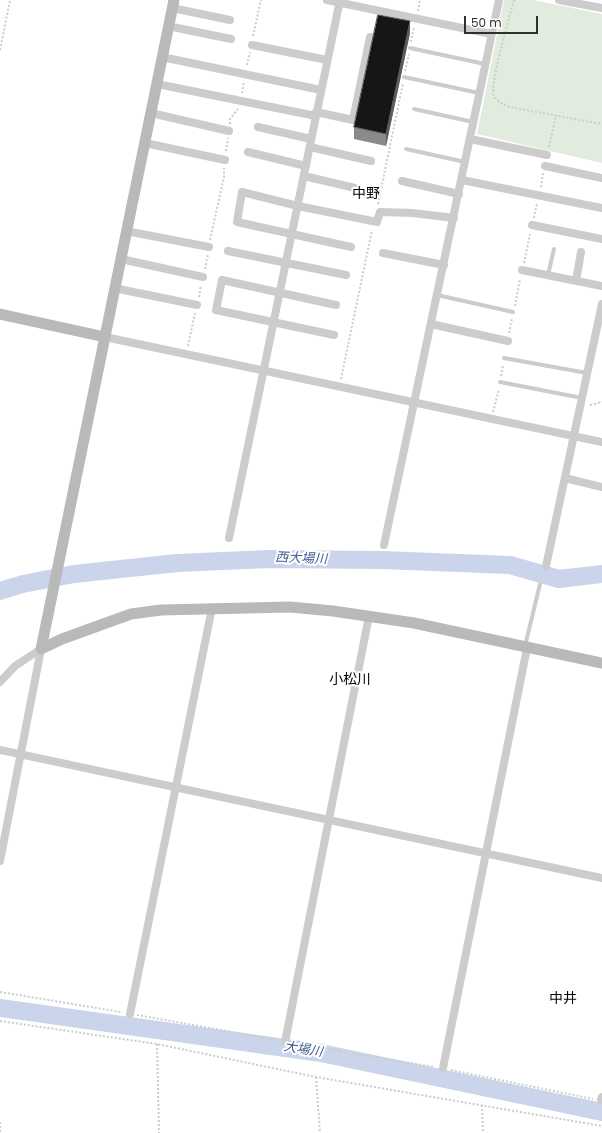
<!DOCTYPE html>
<meta charset="utf-8">
<style>
body{margin:0}
#map{position:relative;width:602px;height:1133px;overflow:hidden;background:#fff;font-family:Poppins,sans-serif}
canvas{display:block}
.scale{position:absolute;left:464px;top:16px;width:74px;height:18px;box-sizing:border-box;border:2px solid #2f2f2f;border-top:0;padding-left:5px;font-size:12px;line-height:14px;white-space:nowrap;color:#2f2f2f;-webkit-text-stroke:3px #fff;paint-order:stroke}
</style>
<div id="map">
<canvas width="602" height="1133"></canvas>
<div class="scale">50 m</div>
</div>
<script>
const ctx = document.querySelector('canvas').getContext('2d');
ctx.lineJoin = 'round';
function fill(path, color) { ctx.fillStyle = color; ctx.fill(path, 'evenodd'); }
function stroke(path, color, width, dash) { ctx.strokeStyle = color; ctx.lineWidth = width; ctx.lineCap = dash ? 'butt' : 'round'; ctx.setLineDash(dash || []); ctx.stroke(path); }
function label(font, color, halo, rows, align = 'center') {
  ctx.font = font + ' Poppins,"Noto Sans JP",sans-serif'; ctx.lineWidth = 4; ctx.setLineDash([]); ctx.textBaseline = 'middle'; ctx.strokeStyle = halo; ctx.fillStyle = color; for (const [text, x, y, turn = 0] of rows) {
    ctx.save(); ctx.translate(x, y); ctx.rotate((+turn || 0) * Math.PI / 180); ctx.textAlign = isNaN(turn) ? turn : align; if (halo) ctx.strokeText(text, 0, 0); ctx.fillText(text, 0, 0); ctx.restore();
  }
}
fill(new Path2D(`
 M 504,0 L 533,0 L 602,14 L 602,163 L 477,134 Z`), '#e1ecde');
stroke(new Path2D(`
 M 0,591 L 23,584 L 74,574 L 177,563 L 269,559 L 382,560 L 510,565 L 559,579 L 602,574
 M 0,1008 L 321,1053 L 602,1112`), '#cad5eb', 18);
stroke(new Path2D(`
 M 514,0 C 510,15 489,87 494,96 C 497,102 503,104 509,107 L 602,124
 M 418,11 L 420,0
 M 253,36 L 261,0
 M 411,42 L 414,27
 M 0,50 L 10,0
 M 247,65 L 250,52
 M 405,71 L 409,54
 M 242,93 L 244,81
 M 230,124 L 230,119 L 238,109
 M 549,147 L 556,115
 M 226,151 L 228,138
 M 541,187 L 543,173
 M 378,204 L 403,83
 M 534,218 L 537,203
 M 210,240 L 224,177 L 224,168
 M 524,263 L 530,234
 M 205,269 L 208,254
 M 199,297 L 201,285
 M 515,306 L 520,279
 M 509,333 L 512,318
 M 188,346 L 195,313
 M 501,376 L 503,365
 M 341,379 L 372,230
 M 590,405 L 602,402
 M 493,412 L 499,389
 M 0,992 L 121,1012
 M 137,1015 L 277,1040
 M 0,1021 L 157,1044 L 316,1077 L 602,1126
 M 293,1043 L 434,1067
 M 157,1044 L 159,1133
 M 451,1070 L 593,1099
 M 316,1077 L 320,1133
 M 482,1105 L 483,1133
 M 0,1122 L 0,1133`), '#ccc', 2, [2, 2]);
stroke(new Path2D(`
 M 410,48 L 485,64
 M 404,77 L 479,93
 M 414,109 L 473,122
 M 406,149 L 465,162
 M 548,275 L 554,249
 M 437,295 L 513,312
 M 504,358 L 587,373
 M 500,382 L 582,398
 M 525,646 L 540,584`), '#ccc', 4);
stroke(new Path2D(`
 M 327,0 L 491,34
 M 559,0 L 602,8
 M 172,8 L 230,20
 M 168,26 L 231,39
 M 252,45 L 327,60
 M 162,57 L 321,90
 M 157,84 L 316,116
 M 316,112 L 353,120 L 370,37
 M 151,113 L 229,131
 M 258,127 L 311,139
 M 470,139 L 547,155
 M 145,143 L 225,160
 M 310,147 L 371,161
 M 248,152 L 306,166
 M 545,166 L 602,178
 M 304,176 L 355,188
 M 462,180 L 602,208
 M 402,181 L 459,194
 M 532,225 L 602,239
 M 126,231 L 209,247
 M 351,247 L 237,222 L 242,192 L 298,206 L 377,222 L 380,212 L 413,213 L 454,218
 M 228,251 L 346,275
 M 383,253 L 444,265
 M 121,259 L 203,277
 M 522,270 L 602,286
 M 576,281 L 581,252
 M 114,288 L 197,305
 M 431,324 L 508,341
 M 334,335 L 216,310 L 222,280 L 336,305
 M 105,337 L 602,442
 M 565,478 L 602,487
 M 229,538 L 340,0
 M 384,545 L 499,0
 M 546,566 L 602,304
 M 0,682 L 15,666 L 41,649
 M 0,750 L 602,878
 M 0,861 L 41,649
 M 130,1014 L 212,608
 M 285,1042 L 369,616
 M 443,1068 L 527,648
 M 601,1100 L 602,1097`), '#ccc', 8);
stroke(new Path2D(`
 M 0,314 L 105,337
 M 41,649 L 174,0
 M 41,649 L 62,639 L 131,614 L 161,610 L 290,607 L 333,611 L 414,623 L 602,663`), '#b9b9b9', 11);
fill(new Path2D(`
 M 410,33 L 386,146 L 354,139 L 354,127 Z`), '#8a8a8a');
fill(new Path2D(`
 M 410,21 L 410,33 L 386,146 L 386,134 Z`), '#5c5c5c');
const building = new Path2D(`
 M 378,15 L 410,21 L 386,134 L 354,127 Z`);
fill(building, '#161616');
stroke(building, '#5c5c5c', 1);
label('italic 13px', '#40598f', '#fff', [
 ["西大場川",301,559,2],
 ["大場川",303,1050,9]
]);
label('14px', '#000', '#fff', [
 ["中野",366,194],
 ["小松川",350,680],
 ["中井",563,999]
]);
</script>
